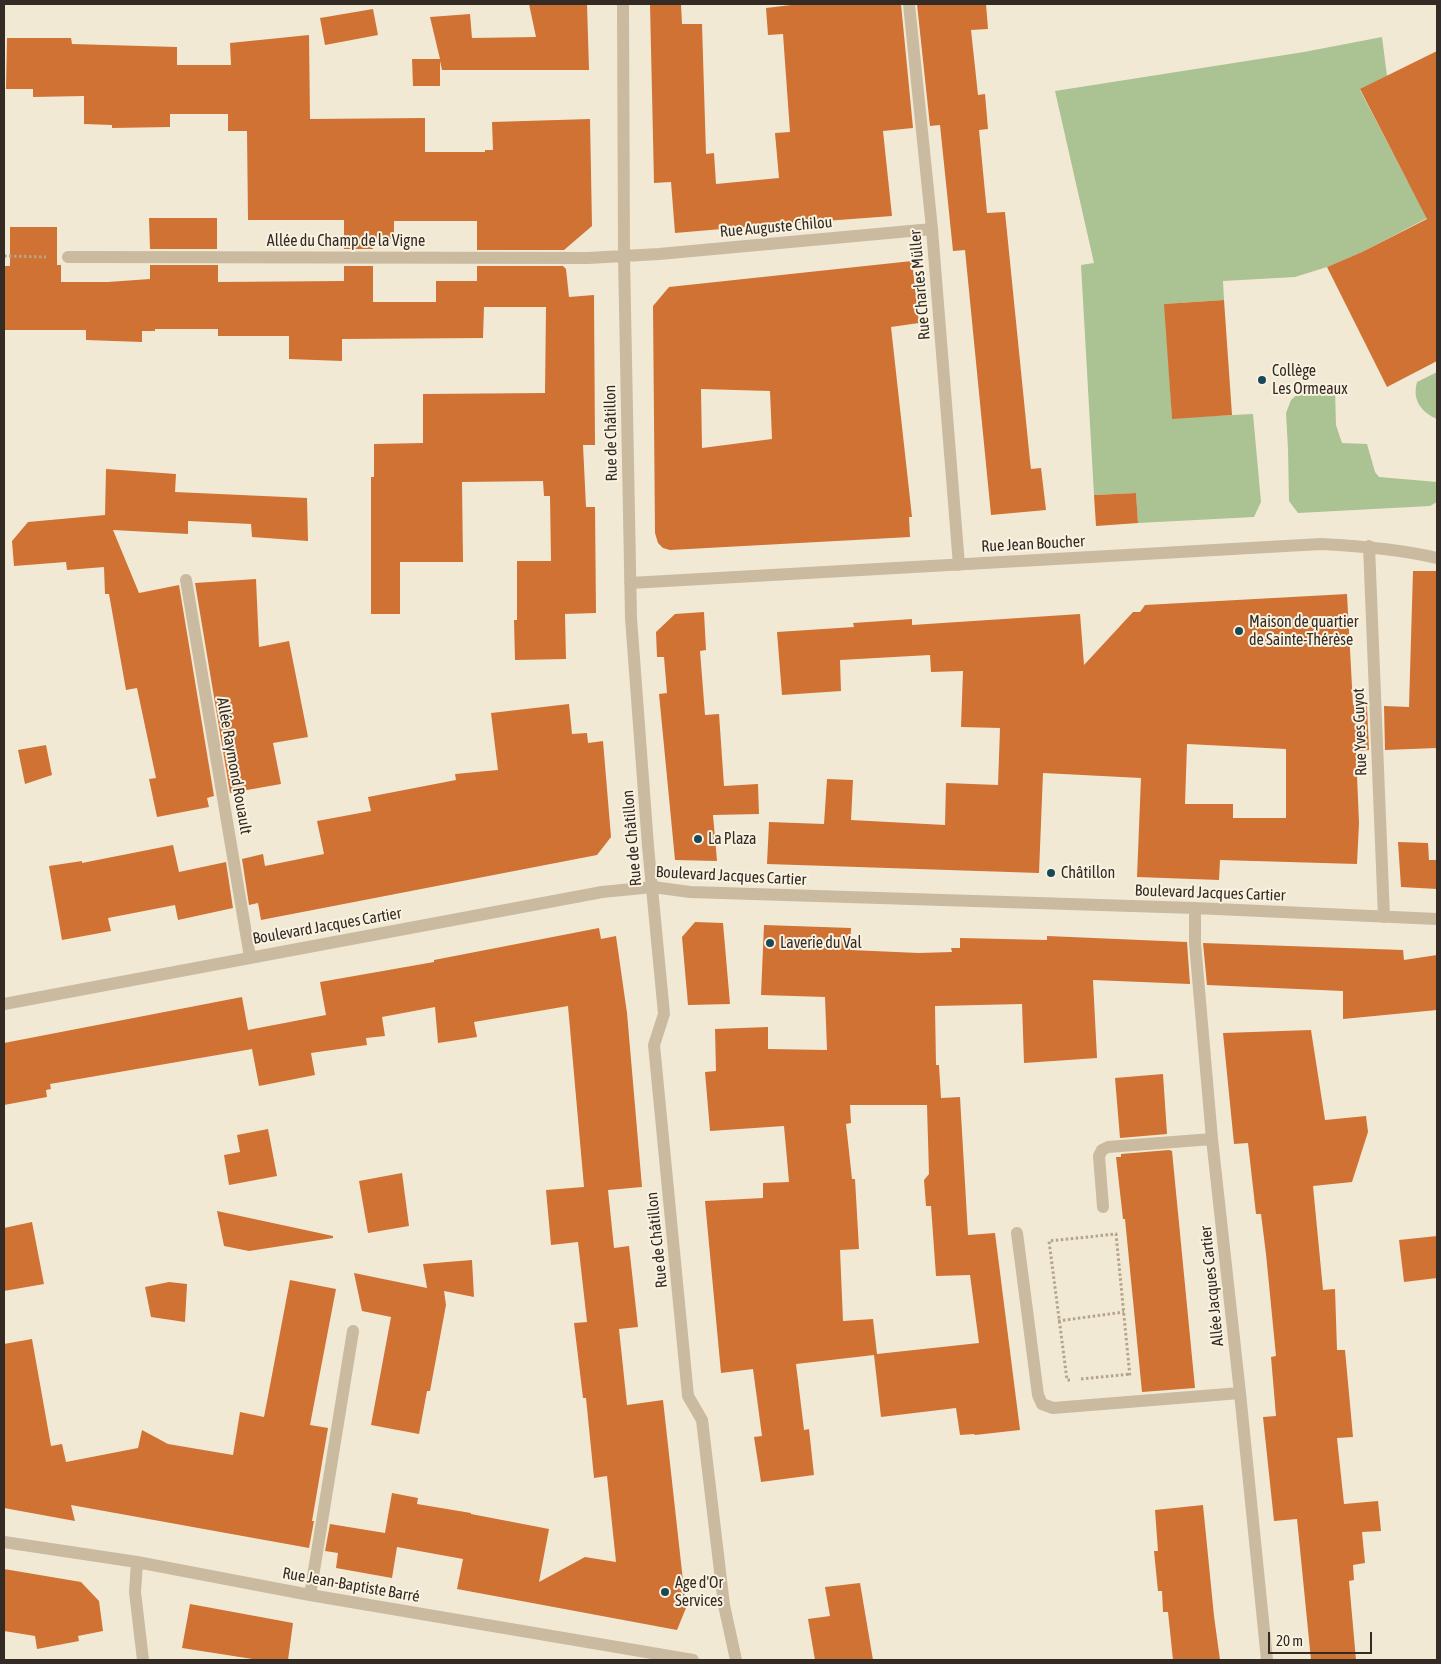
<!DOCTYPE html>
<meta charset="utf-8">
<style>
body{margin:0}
#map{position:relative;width:1441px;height:1664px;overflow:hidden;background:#f2e9d4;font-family:"Asap Condensed",sans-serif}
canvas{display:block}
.frame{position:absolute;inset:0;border:5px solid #332b24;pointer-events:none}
.scale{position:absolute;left:1268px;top:1632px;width:104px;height:22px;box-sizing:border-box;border:2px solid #332b24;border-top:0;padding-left:6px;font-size:15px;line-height:18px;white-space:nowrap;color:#332b24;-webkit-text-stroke:4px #faf2e0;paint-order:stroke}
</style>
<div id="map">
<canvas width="1441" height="1664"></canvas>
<div class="frame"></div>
<div class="scale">20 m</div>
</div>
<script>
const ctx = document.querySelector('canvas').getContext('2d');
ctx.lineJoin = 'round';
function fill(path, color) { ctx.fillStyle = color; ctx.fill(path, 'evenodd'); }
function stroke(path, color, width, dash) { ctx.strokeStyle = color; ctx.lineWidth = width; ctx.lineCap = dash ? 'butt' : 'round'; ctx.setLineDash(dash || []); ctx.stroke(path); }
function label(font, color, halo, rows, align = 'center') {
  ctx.font = font + ' "Asap Condensed",sans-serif'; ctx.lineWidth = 4; ctx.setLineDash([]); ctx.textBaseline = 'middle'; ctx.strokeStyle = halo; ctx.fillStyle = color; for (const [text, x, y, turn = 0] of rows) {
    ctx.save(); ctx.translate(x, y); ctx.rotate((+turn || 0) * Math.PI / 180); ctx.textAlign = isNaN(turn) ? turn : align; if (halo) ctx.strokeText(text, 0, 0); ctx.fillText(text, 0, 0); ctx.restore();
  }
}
fill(new Path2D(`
 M 1382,37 L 1387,76 L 1360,90 L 1408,182 L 1437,167 L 1437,213 L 1362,252 L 1327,267 L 1295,277 L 1223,281 L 1224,300 L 1165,304 L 1172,418 L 1253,414 L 1261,502 L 1254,517 L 1138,523 L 1136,493 L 1094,495 L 1081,265 L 1094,263 L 1055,91 L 1304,52 Z
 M 1437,372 L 1437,419 C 1421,412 1412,400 1417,382 Z
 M 1335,389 L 1336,425 L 1342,443 L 1367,444 L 1375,472 L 1379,477 L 1437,482 L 1437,502 L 1430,506 L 1298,513 L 1289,501 L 1288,449 L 1286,413 L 1291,400 L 1301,391 Z`), '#abc293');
fill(new Path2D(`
 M 529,4 L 587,4 L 589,70 L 442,70 L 440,61 L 440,86 L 413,86 L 412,59 L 440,59 L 430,17 L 470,14 L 472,38 L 536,37 Z
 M 650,4 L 681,4 L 682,24 L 702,24 L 706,154 L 714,153 L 716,184 L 779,178 L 775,133 L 790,132 L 783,34 L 768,35 L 766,8 L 799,4 L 901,4 L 913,128 L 883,131 L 892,216 L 745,227 L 675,233 L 671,182 L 654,183 Z
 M 917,4 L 986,4 L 988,29 L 971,30 L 978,95 L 985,94 L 988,129 L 979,130 L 987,213 L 1005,212 L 1030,461 L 1031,469 L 1041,468 L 1046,510 L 991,515 L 965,250 L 953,251 L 940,125 L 930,126 Z
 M 373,9 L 378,35 L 325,45 L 320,18 Z
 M 309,35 L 310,119 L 425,118 L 425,152 L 485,152 L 485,150 L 493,150 L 492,122 L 590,119 L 592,226 L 564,250 L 477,250 L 477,221 L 394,221 L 394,239 L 373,239 L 373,249 L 344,249 L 344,220 L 248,220 L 247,131 L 228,131 L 228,114 L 170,114 L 170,127 L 112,128 L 112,125 L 84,124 L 84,96 L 33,97 L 33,89 L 6,89 L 7,38 L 71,38 L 72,44 L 177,47 L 177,65 L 231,65 L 230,43 Z
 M 1437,51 L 1437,361 L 1387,387 L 1327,267 L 1362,252 L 1427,219 L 1360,89 Z
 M 149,218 L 217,218 L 217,249 L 150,249 Z
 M 10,227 L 57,227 L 57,265 L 61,265 L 61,282 L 108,282 L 150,279 L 150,265 L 218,265 L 218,282 L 344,281 L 344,266 L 373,266 L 373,302 L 436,302 L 436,281 L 477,281 L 477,266 L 563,266 L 566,269 L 569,297 L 594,295 L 595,445 L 583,445 L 586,507 L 595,507 L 596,613 L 565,614 L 566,659 L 515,660 L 514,620 L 517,620 L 517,561 L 551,561 L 550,496 L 544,496 L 543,481 L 462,482 L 463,562 L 400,562 L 400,614 L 371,614 L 371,477 L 374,477 L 374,444 L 423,443 L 423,394 L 545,393 L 546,307 L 484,307 L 483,338 L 342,339 L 342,361 L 289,359 L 289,336 L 218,336 L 218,329 L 155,329 L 155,331 L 142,331 L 142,342 L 86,340 L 86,330 L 4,330 L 4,266 L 10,266 Z
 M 912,261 L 919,323 L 891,327 L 912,517 L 909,517 L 910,537 L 670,550 L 663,548 L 658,543 L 655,533 L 653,306 L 669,287 ZM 701,389 L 770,391 L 772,439 L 702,448 Z
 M 1224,300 L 1232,415 L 1172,419 L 1164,304 Z
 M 106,469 L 176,474 L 175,492 L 307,498 L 308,541 L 252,537 L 251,524 L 188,521 L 188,534 L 113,530 L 139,593 L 179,585 L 214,796 L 207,798 L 209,807 L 157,817 L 149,779 L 156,778 L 145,726 L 137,688 L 126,690 L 109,594 L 105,594 L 104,567 L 67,570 L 66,562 L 14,566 L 12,541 L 28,522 L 105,515 Z
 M 1136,493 L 1138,523 L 1096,526 L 1094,495 Z
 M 1413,571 L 1437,571 L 1437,748 L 1385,750 L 1384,706 L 1409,707 Z
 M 256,579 L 259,647 L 289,641 L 308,737 L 273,743 L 281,784 L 230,793 L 195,583 Z
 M 1347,594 L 1353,705 L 1367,706 L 1369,750 L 1356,751 L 1359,823 L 1357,864 L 1220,860 L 1219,880 L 1137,877 L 1141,778 L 1043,773 L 1039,873 L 767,864 L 769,822 L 824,824 L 827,779 L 853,780 L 851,820 L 945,825 L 946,783 L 998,785 L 1000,728 L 961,727 L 963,671 L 931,672 L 930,655 L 840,660 L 841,691 L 782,695 L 777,632 L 854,627 L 853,623 L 912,619 L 912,625 L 1080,614 L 1084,665 L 1133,612 L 1140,612 L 1145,605 ZM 1187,744 L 1286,749 L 1286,818 L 1233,818 L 1233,804 L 1185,804 Z
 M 704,612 L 706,650 L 700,651 L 705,715 L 719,714 L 724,786 L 758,784 L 759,814 L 713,815 L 717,861 L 675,860 L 659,694 L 667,693 L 664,657 L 657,657 L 656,632 L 675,614 Z
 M 569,704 L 572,734 L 587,733 L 588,743 L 603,741 L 611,837 L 597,855 L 261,920 L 258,903 L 249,905 L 242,859 L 263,854 L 265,866 L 324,854 L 317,821 L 371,811 L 368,797 L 456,780 L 455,774 L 498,770 L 491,713 Z
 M 46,745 L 52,775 L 25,784 L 18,750 Z
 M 1398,842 L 1428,843 L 1429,860 L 1437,860 L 1437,889 L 1401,887 Z
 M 173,845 L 179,872 L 226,862 L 233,908 L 178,920 L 175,905 L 108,918 L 111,931 L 62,940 L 49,866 L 82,861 L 82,863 Z
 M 695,922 L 723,923 L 730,1004 L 688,1005 L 682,937 Z
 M 764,925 L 851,928 L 850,950 L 919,953 L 952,952 L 951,948 L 960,948 L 960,938 L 1047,940 L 1047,936 L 1187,942 L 1190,984 L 1093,980 L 1097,1058 L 1024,1063 L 1022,1004 L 935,1006 L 936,1065 L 939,1065 L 941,1098 L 960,1097 L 968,1235 L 995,1233 L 1020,1430 L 975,1435 L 974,1434 L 960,1435 L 956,1408 L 881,1417 L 874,1355 L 796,1364 L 804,1430 L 809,1429 L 814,1475 L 761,1482 L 754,1437 L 762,1436 L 753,1369 L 721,1373 L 705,1201 L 763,1198 L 763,1183 L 789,1182 L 784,1126 L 710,1131 L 705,1072 L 716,1071 L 715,1029 L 768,1027 L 768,1049 L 827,1050 L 825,997 L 761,995 ZM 850,1105 L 927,1105 L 929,1174 L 924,1180 L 926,1206 L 931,1206 L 936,1276 L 970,1275 L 979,1343 L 877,1354 L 873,1319 L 843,1321 L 840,1250 L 859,1249 L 855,1179 L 852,1179 L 846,1124 L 851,1123 Z
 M 599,928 L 601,939 L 616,936 L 627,1013 L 642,1187 L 608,1190 L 614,1248 L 629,1246 L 638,1327 L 619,1329 L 627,1405 L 663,1400 L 686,1608 L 677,1630 L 457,1589 L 463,1559 L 397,1547 L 392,1578 L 336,1568 L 338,1553 L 325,1551 L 330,1524 L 385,1533 L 392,1493 L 418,1498 L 417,1504 L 471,1513 L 471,1514 L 549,1529 L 539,1582 L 585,1557 L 616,1562 L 607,1476 L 594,1478 L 586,1398 L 583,1398 L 574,1323 L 587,1322 L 578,1242 L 551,1245 L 546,1190 L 584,1187 L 568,1006 L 474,1022 L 477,1037 L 438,1043 L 435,1007 L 382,1017 L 385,1036 L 366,1038 L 367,1045 L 311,1053 L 315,1075 L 259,1086 L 252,1049 L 50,1084 L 51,1089 L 46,1090 L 47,1097 L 4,1105 L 4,1043 L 242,997 L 248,1030 L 326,1015 L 320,982 L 434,962 L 434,960 Z
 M 1203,943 L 1403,950 L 1404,960 L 1437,955 L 1437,1010 L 1343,1019 L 1343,991 L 1207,985 Z
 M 1311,1030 L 1325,1120 L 1366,1116 L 1368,1132 L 1352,1182 L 1313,1186 L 1323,1290 L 1335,1289 L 1337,1350 L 1345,1350 L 1353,1437 L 1337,1438 L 1344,1504 L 1378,1501 L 1381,1531 L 1362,1532 L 1365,1563 L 1353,1565 L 1354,1580 L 1349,1581 L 1356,1660 L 1311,1660 L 1297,1519 L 1274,1521 L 1263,1417 L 1276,1416 L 1271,1357 L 1276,1356 L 1266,1254 L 1261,1214 L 1256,1214 L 1248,1143 L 1234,1144 L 1223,1033 Z
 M 1163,1074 L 1167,1134 L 1120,1138 L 1115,1078 Z
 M 268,1129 L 277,1176 L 229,1185 L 224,1155 L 240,1152 L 237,1135 Z
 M 1169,1150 L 1172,1151 L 1195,1388 L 1142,1392 L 1125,1219 L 1123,1219 L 1116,1157 L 1121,1157 L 1121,1154 Z
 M 402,1173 L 409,1226 L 368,1233 L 359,1181 Z
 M 217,1211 L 333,1236 L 333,1238 L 249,1251 L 224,1246 Z
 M 32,1222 L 44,1284 L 4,1291 L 4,1228 Z
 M 1437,1236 L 1437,1278 L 1404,1282 L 1399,1240 Z
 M 472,1260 L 474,1297 L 444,1291 L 446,1305 L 430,1391 L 427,1391 L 419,1434 L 371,1425 L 391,1317 L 362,1311 L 354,1273 L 427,1288 L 423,1264 Z
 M 290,1280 L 336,1289 L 310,1425 L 328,1428 L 312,1521 L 314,1521 L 309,1548 L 71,1505 L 75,1521 L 4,1508 L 4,1344 L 32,1339 L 51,1446 L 62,1444 L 66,1462 L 138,1448 L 142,1430 L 168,1444 L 233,1455 L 240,1412 L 264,1417 Z
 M 169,1282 L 187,1284 L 185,1322 L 151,1317 L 145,1287 Z
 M 1203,1505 L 1214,1616 L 1220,1660 L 1173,1660 L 1168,1612 L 1163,1612 L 1162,1591 L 1158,1591 L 1154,1551 L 1158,1551 L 1155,1510 Z
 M 4,1569 L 81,1582 L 99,1601 L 103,1631 L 78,1636 L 79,1641 L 37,1649 L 35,1636 L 4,1631 Z
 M 860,1583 L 873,1660 L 815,1660 L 808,1619 L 830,1616 L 825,1587 Z
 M 190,1604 L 293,1623 L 288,1660 L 259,1660 L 182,1648 Z`), '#d07234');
stroke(new Path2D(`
 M 4,256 L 46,257
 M 1058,1321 L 1124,1312
 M 1081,1379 L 1130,1374
 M 1070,1380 L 1067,1380 L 1049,1241 L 1116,1234 L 1130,1377`), '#b6a48a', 3, [2.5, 2.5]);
stroke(new Path2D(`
 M 623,4 L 624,256 L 631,618 L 648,846 L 664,1014 L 654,1045 L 688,1396 L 702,1420 L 724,1605 L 736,1660
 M 909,4 L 932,229 L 959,565
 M 68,257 L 588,258 L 659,254 L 932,229
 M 1369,546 L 1384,917
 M 186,580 L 250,957
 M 630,583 L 1321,544 C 1361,546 1399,549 1437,558
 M 1195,908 L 1195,943 L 1212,1139 L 1240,1393 L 1267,1660
 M 4,1004 L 602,892 L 653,887 L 690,892 L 1195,908 L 1437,919
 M 1103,1207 L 1099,1156 L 1102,1150 L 1108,1147 L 1212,1139
 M 1017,1233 L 1038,1395 L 1042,1404 L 1053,1408 L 1240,1393
 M 4,1542 L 137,1562 L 310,1595 L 693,1660
 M 137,1562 L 135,1592 L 143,1660
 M 310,1595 L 353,1331`), '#cabaa0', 12);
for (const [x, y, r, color] of [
 [1262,380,5,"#174957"],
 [1239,631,5,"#174957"],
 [698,839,5,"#174957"],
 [1051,873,5,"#174957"],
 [770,943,5,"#174957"],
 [665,1592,5,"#174957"]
]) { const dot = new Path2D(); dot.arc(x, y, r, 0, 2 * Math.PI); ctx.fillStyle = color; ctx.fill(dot); stroke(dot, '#faf2e0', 2); }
label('16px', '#332b24', '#faf2e0', [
 ["Rue Auguste Chilou",776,227,-5],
 ["Allée du Champ de la Vigne",346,241],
 ["Rue Charles Müller",920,285,-95],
 ["Rue de Châtillon",611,433,-91],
 ["Rue Jean Boucher",1033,544,-3],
 ["Rue Yves Guyot",1360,732,-92],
 ["Allée Raymond Rouault",234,766,80],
 ["Rue de Châtillon",632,838,-95],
 ["Boulevard Jacques Cartier",731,876,3],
 ["Boulevard Jacques Cartier",1210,893,2],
 ["Boulevard Jacques Cartier",327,926,-10],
 ["Rue de Châtillon",657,1240,-96],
 ["Allée Jacques Cartier",1212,1286,-96],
 ["Rue Jean-Baptiste Barré",351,1585,10]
]);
label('16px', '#332b24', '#faf2e0', [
 ["Collège",1272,371],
 ["Les Ormeaux",1272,389],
 ["Maison de quartier",1249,622],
 ["de Sainte-Thérèse",1249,640],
 ["La Plaza",708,839],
 ["Châtillon",1061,873],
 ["Laverie du Val",780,943],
 ["Age d'Or",675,1583],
 ["Services",675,1601]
], 'left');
</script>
